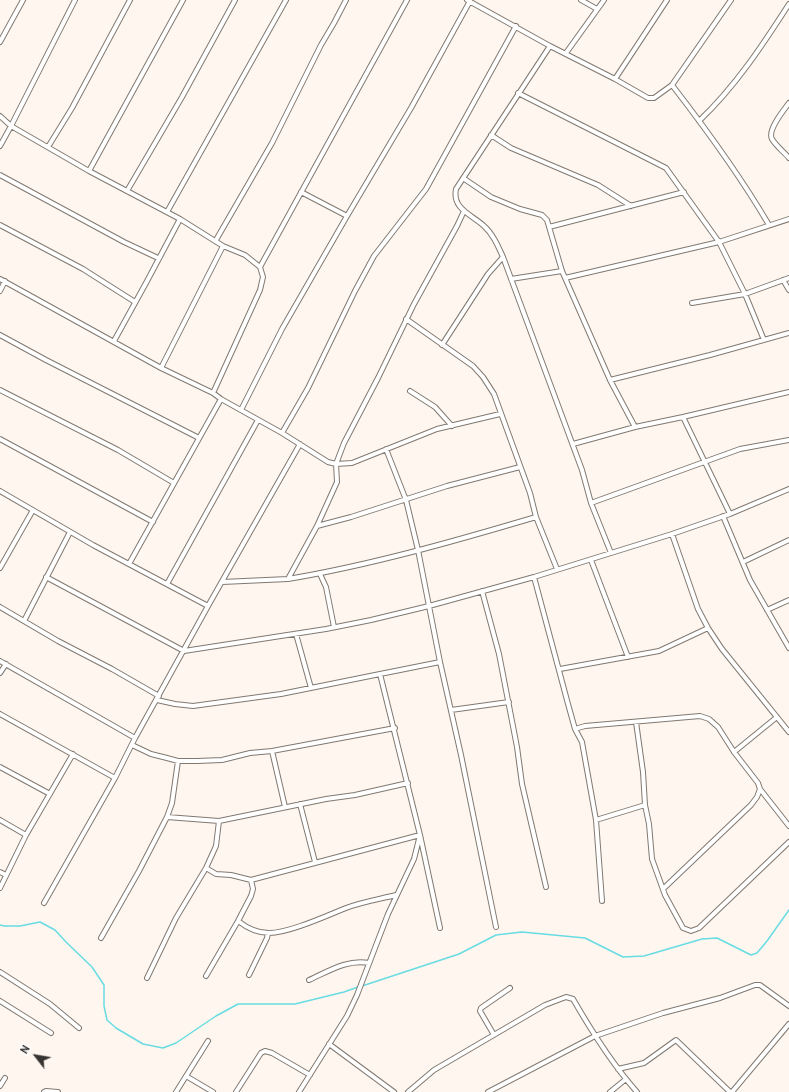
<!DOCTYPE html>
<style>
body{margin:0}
#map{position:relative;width:789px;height:1092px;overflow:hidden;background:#fef6ef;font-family:Overpass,sans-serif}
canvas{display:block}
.north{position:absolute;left:16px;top:1036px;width:40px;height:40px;-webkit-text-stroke:3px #fff;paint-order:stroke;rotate:301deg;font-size:11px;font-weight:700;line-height:16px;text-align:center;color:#363331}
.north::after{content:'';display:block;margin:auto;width:14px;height:18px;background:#363331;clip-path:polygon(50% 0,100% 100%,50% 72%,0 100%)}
</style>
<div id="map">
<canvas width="789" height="1092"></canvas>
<div class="north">N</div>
</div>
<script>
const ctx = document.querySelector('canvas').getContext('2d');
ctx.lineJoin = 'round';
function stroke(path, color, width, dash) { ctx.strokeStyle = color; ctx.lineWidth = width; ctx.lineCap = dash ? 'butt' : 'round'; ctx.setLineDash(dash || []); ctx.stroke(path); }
stroke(new Path2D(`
 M 0,925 L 4,926 L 20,926 L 40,922 L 55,930 L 66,942 L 92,967 L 104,985 L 104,1006 L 107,1020 L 116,1028 L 143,1044 L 163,1048 L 176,1043 L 216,1016 L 238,1004 L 295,1004 L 344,992 L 358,987
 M 362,986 L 459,954 L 496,935 L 522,932 L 585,938 L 623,957 L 644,956 L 702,939 L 717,938 L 751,955 L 757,953 L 767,941 L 789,910`), '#68dce2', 1.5);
const street = new Path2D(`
 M 467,0 L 550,46 L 615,79 L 648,98 L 654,98 L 672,85 L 731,0
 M 581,0 L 597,9
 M 0,42 L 23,0
 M 550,46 L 456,189 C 452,209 471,214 484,226 C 493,234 498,246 503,257 L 582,470 L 591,503 L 611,553
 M 566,53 L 604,0
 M 615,79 L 667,0
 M 672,85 C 706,129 741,177 769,225
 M 518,93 L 666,168 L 719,242 L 745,294 L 764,340
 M 789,103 C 784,110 767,130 772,139 C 776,146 784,152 789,158
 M 0,116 L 11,126 L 75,0
 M 699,121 C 735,87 762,46 789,4
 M 491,135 L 511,148 L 598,185 L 631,206
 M 0,146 L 11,126 L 89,171 L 180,219 L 223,246 L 245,255 L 260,267 L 263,277 L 260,290 L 213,393
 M 48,147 L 72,108 L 130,0
 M 89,171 L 183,0
 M 0,175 L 124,242 L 158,258
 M 463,178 L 491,197 L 520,209 L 542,215 L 547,220 L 562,271 L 610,380 L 635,427
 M 127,191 L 182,97 L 235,0
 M 301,192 L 347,216
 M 167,212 L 286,0
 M 0,225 L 83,269 L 135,302
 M 549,227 L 684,192
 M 216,240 L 272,143 L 321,45 L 334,23 L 346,0
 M 260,267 L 407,0
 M 565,278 L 719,242 L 789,219
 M 0,279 L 161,368 L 213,393 L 221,399 L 282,433 L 328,462 L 336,464 L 352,463 L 437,429 L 500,414
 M 511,279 L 562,271
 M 783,280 L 789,290
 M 0,291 L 5,281
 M 692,303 L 745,294 L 789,278
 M 406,319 L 473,366 L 483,377 L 494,394 L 530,493 L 536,517 L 557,569
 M 0,335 L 46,360 L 199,438
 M 114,341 L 146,283 L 180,219
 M 442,345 L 488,274 L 503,257
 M 161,368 L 223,246
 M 610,380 L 710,355 L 789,333
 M 0,390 L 118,450 L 174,483
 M 410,391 L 435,407 L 452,426
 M 241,410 L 282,329 L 347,216 L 411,108 L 470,1
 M 282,433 L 308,388 L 355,291 L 374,256 L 426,189 L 516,26
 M 0,439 L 153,522
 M 573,444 L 635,427 L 683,417
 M 386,449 L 406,500 L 418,550 L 440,662 L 461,755 L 496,927
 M 0,491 L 93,545 L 208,606
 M 591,503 L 740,449 L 789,440
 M 730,514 L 683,417 L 789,392
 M 723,516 L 750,580 L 789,648
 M 317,526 L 351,517 L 447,486 L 520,467
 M 672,534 L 698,609 L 708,628 L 722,649 L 789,732
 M 591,560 L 628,657
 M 743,562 L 789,540
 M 129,564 L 221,399
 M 0,568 L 33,510
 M 320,574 L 326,587 L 334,627
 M 46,577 L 184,651 L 326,629 L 371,620 L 429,606 L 534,577 L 672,534 L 730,514 L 789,489
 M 534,577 L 568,704 L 575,729 L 582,742 L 596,820 L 602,901
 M 288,579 C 371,565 455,541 536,517
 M 222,582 L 288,579 L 317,526 L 337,482 L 336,464 L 344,443 L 378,378 L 414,304 L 457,226 L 464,211
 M 167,584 L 258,420
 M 482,591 L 499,654 L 517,747 L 522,784 L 546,887
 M 0,607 L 58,641 L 112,669 L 159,696
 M 767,610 L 789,600
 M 24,621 L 70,532
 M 296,634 L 311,688
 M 0,661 L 135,738 L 115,778 L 44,903
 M 440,662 L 380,674 L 420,835 L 440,928
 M 560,669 L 659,651 L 708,628
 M 0,673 L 6,664
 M 157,700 L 175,704 L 193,706 L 281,694 L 380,674
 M 451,710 L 509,702
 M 0,714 L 115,778
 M 636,722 L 643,772 L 645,805 L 649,824 L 652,859 L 665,895 L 683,928 L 691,931 L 699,928 L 789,842
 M 575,729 L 585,726 L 700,716 L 709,719 L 718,727 L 734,752 L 758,783 L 760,789 L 757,797 L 751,805 L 663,889
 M 135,738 L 208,606 L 300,444
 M 132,745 L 151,754 L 167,758 L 178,761 L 197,761 L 222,760 L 250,753 L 272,751 L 395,728
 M 272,751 L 285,807
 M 734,752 L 777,717
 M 0,767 L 50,794
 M 760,789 L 789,826
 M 300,804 L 315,862
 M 167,817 L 219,821 L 326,799 L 355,795 L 408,783
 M 0,820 L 26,835
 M 596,820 L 645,805
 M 0,872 L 6,875
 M 251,880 L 420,835 L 414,859 L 388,914 L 357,995 L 347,1016 L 299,1092
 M 0,888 L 26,835 L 73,754
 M 238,921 C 247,928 257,933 269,933 C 289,933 326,916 346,908 C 362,902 380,899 396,895
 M 101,938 L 139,871 L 167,817 L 172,803 L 178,761
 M 0,972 L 50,1004 L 79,1028
 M 249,975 L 267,938 L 268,933
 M 206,976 L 238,921 L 251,896 L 253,889 L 251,880 L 231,875 L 216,874 L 206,868
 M 147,978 L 176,918 L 206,868 L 216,846 L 219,821
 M 309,980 C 329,971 347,959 369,963
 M 0,1001 L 51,1033
 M 494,1035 L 480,1011 L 481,1008 L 510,988
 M 329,1044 L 394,1092
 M 618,1069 L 644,1063 L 676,1040 L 730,1092
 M 186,1076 L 213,1092
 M 0,1086 L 5,1078
 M 44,1092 L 46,1091 L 58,1092
 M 176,1092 L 208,1041
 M 236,1092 L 261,1053 L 265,1051 L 272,1053 L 310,1075
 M 408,1092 L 434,1070 L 545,1005 L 566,997 L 573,999 C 592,1032 612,1064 637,1092
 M 488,1092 L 595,1036 L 663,1013 L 720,998 L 755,985 L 760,985 L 789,1006
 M 610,1092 L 626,1079
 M 732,1092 L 789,1024`);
stroke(street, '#807972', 6);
stroke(street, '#fff', 4);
</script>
